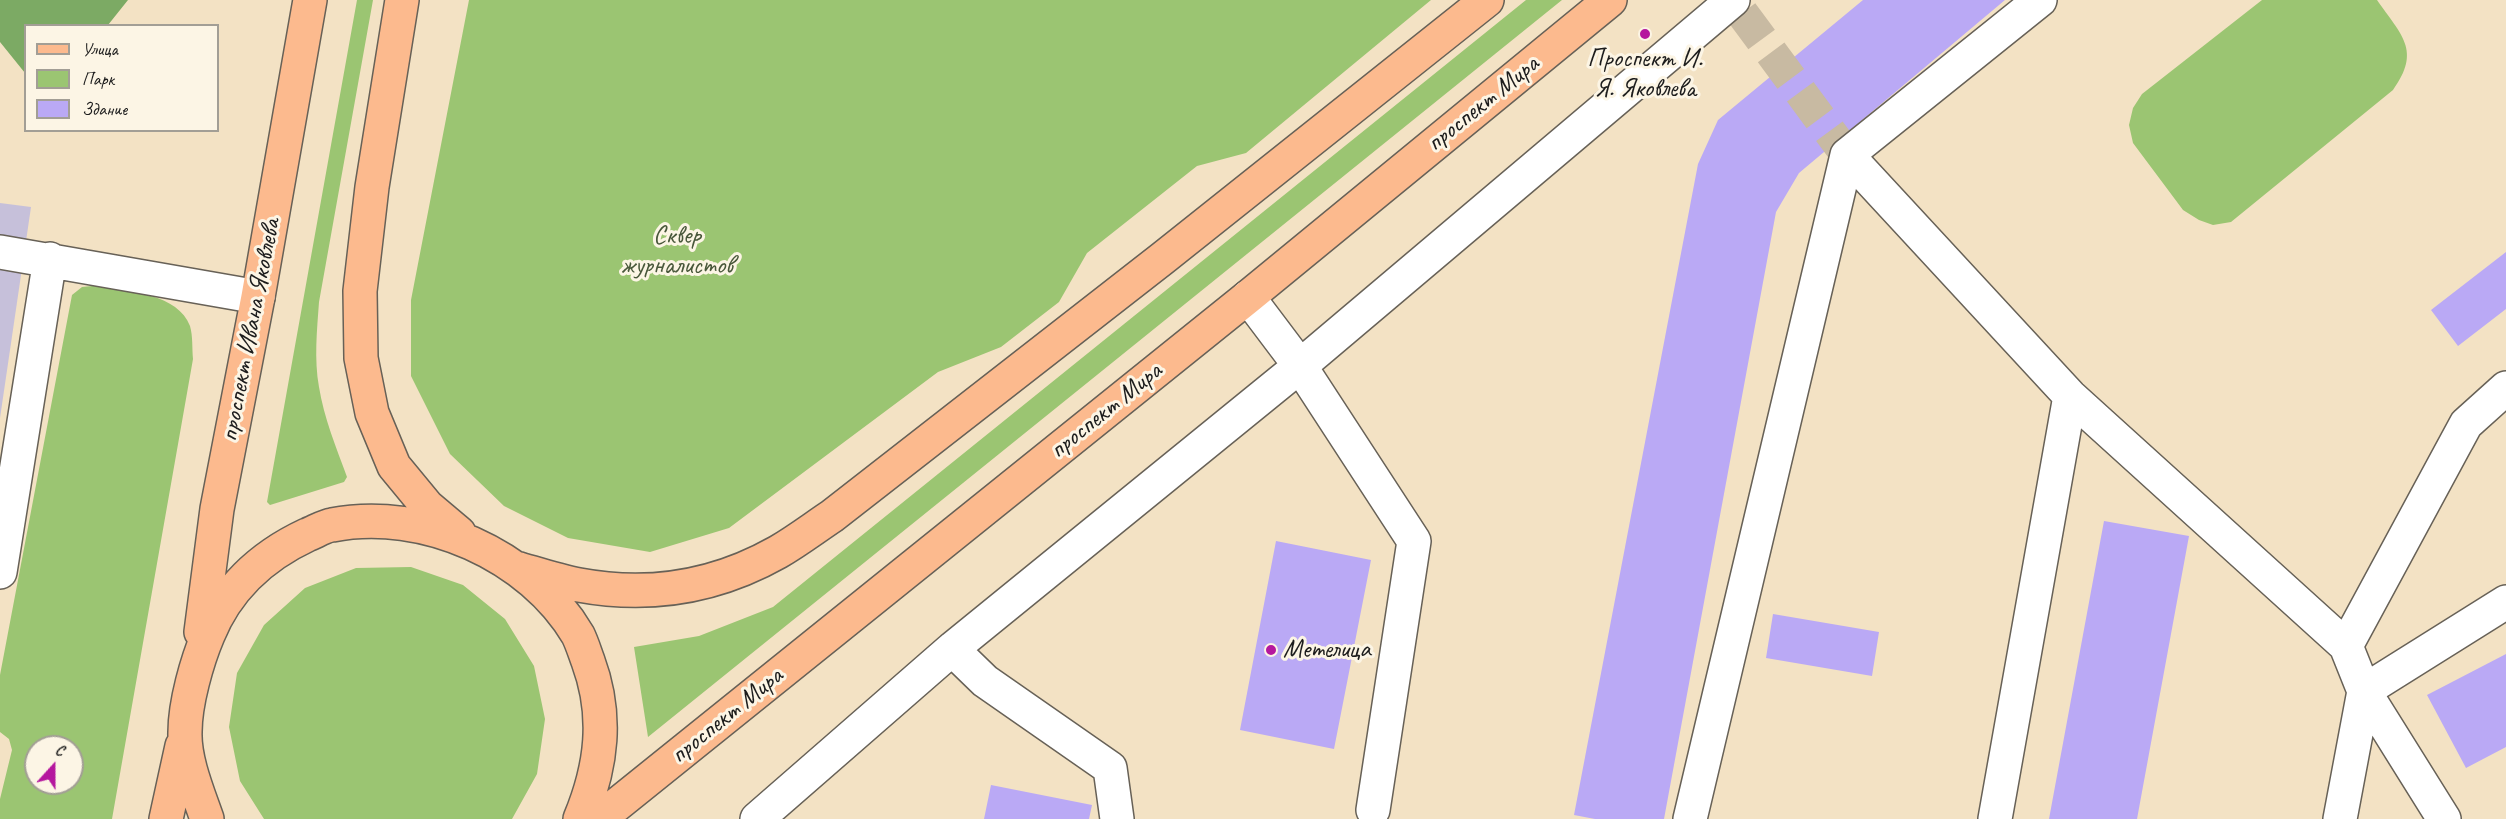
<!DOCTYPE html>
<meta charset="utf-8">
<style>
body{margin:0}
#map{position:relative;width:2506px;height:819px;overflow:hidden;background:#f3e2c4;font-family:Caveat,sans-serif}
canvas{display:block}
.legend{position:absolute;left:24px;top:24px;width:195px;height:108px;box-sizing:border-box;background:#fcf5e5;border:2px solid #a29e95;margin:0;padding:8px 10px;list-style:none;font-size:18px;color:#1c1c1c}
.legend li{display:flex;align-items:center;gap:12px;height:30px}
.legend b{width:30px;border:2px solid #a29e95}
.north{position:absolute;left:24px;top:735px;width:60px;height:60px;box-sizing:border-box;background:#fcf5e5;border:2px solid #a29e95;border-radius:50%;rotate:21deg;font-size:16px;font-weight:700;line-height:24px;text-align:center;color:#1c1c1c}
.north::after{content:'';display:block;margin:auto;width:21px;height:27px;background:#b5179e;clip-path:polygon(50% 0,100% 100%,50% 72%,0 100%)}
</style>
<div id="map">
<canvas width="2506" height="819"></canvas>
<ul class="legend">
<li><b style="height:8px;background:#fcba8e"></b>Улица</li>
<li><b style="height:16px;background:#9bc572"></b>Парк</li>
<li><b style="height:16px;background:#baa9f5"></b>Здание</li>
</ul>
<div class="north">С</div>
</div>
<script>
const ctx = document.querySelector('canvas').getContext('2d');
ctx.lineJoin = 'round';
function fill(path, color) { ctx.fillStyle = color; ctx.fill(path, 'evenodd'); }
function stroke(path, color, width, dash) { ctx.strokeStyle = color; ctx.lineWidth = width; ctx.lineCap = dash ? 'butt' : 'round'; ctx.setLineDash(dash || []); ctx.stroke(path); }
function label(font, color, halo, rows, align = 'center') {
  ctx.font = font + ' Caveat,sans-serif'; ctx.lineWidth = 6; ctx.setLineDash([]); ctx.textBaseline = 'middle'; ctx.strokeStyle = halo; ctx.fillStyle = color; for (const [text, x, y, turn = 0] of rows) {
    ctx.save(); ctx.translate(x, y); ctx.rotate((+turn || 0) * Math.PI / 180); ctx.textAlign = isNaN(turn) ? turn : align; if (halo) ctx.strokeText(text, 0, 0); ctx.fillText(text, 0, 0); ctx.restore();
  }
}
fill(new Path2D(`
 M 0,203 L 31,207 L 0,418 Z`), '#c6c0da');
fill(new Path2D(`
 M 357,0 L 373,0 L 319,302 C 317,330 314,359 319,387 C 324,418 336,447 347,477 L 344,482 L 270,505 L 267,502 Z
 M 469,0 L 1431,0 L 1246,153 L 1197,166 L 1087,253 L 1059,302 L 1001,347 L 938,372 L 729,528 L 650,552 L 568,538 L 504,506 L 450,454 L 411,376 L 411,300 Z
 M 1526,0 L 1562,0 L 648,737 L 634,647 L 699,636 L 773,607 Z
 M 2262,0 L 2377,0 C 2401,35 2422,50 2393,90 L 2231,222 L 2213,225 L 2199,220 L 2183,210 L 2133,143 L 2129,125 L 2133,108 L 2142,94 Z
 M 102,285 C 130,292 178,294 190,326 C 193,336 192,349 193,359 L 112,819 L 0,819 L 0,799 L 12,750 L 9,739 L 0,732 L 0,675 L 72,295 L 82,287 ZM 36,747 L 72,747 L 72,783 L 36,783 Z
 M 411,567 L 463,585 L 505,619 L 534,666 L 545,719 L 537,774 L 512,819 L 264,819 L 240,781 L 229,727 L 237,673 L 264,625 L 305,588 L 356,568 Z`), '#9bc572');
fill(new Path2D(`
 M 0,0 L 128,0 L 108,25 L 26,26 L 25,73 L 0,42 Z`), '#7caa64');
fill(new Path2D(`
 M 1863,0 L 2005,0 L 1799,173 L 1776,212 L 1664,819 L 1595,819 L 1574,815 L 1698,164 L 1718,120 Z
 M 2506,252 L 2506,309 L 2458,346 L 2431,310 Z
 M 2104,521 L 2189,536 L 2137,819 L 2049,819 Z
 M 1276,541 L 1371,560 L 1334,749 L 1240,730 Z
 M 1773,614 L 1879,632 L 1872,676 L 1766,658 Z
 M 2506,654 L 2506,747 L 2466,768 L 2427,695 Z
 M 991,785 L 1092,805 L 1089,819 L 984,819 Z`), '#baa9f5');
stroke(new Path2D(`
 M 1742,13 L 1847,155`), '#c8baa2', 33, [33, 16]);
const minor = new Path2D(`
 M 1847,155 L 2070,396 L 2346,646 L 2364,691 L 2444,819
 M 0,252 L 258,297
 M 1248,297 L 1300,366 L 1414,541 L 1373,810
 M 0,572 L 50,259
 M 2346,646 L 2466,424 L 2506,388
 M 952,649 L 985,681 L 1110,768 L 1117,819
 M 757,819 L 952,649 L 1300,366 L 1733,0
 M 1690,819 L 1847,155 L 2040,0
 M 1995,819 L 2070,396
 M 2340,819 L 2364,691 L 2506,602`);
const major = new Path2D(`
 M 402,0 L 372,187 L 360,291 L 361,358 L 372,413 L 394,466 L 427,506 L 459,533
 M 516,568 C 537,574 558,581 579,585 C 649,598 716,587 778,552 C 797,541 814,528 832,516 L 1163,258 L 1487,0
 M 201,632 L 217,509 L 258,297 L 310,0
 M 166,819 L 182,746
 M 207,819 C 198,793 184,760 185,732 C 185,703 197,661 208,635 C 227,588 262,556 307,535 C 315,532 324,526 332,525 C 423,507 531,555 578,635 C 582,643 585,653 588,661 C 608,715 602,766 580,819
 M 599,819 L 1248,297 L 1610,0`);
stroke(minor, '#676157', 36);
stroke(major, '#676157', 36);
stroke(minor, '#fff', 33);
stroke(major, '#fcba8e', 33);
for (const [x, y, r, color] of [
 [1645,34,6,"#b5179e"],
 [1271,650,6,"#b5179e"]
]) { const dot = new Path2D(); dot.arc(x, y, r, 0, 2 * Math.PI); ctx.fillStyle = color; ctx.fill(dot); stroke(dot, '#fcf5e5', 2); }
label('26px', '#1c1c1c', '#fcf5e5', [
 ["Проспект И.",1645,59],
 ["Я. Яковлева",1645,89],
 ["Метелица",1283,650,"left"]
]);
label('26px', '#1c1c1c', '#fcf5e5', [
 ["проспект Мира",1483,104,-39],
 ["проспект Ивана Яковлева",251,330,-79],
 ["проспект Мира",1106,411,-39],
 ["проспект Мира",727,716,-39]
]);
label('26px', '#48573a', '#fcf5e5', [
 ["Сквер",677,236],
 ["журналистов",677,266]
]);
</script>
